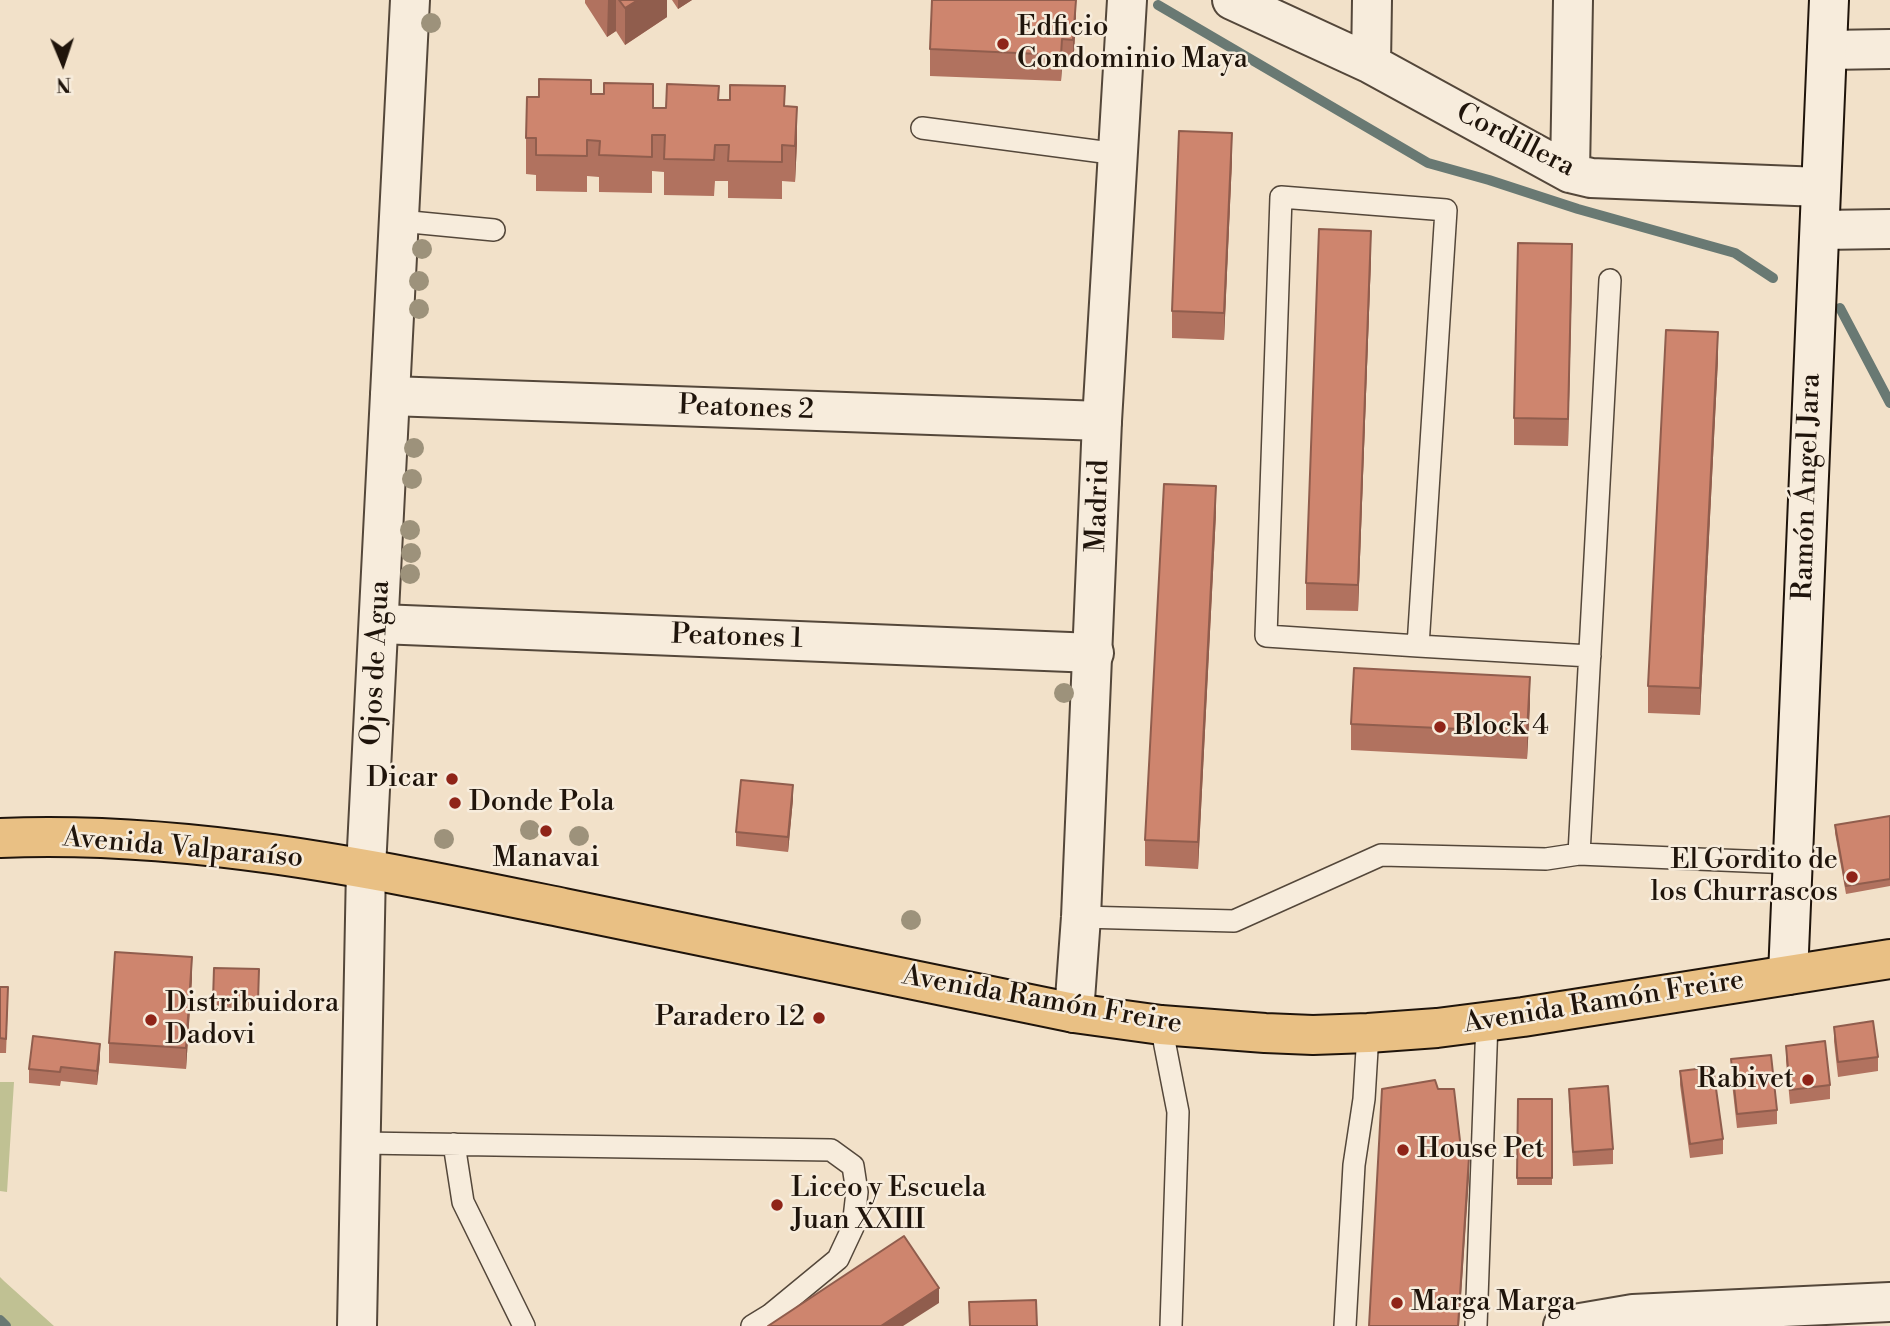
<!DOCTYPE html>
<meta charset="utf-8">
<style>
body{margin:0}
#map{position:relative;width:1890px;height:1326px;overflow:hidden;background:#f2e1c9;font-family:"Libre Bodoni",serif}
canvas{display:block}
.north{position:absolute;left:28px;top:28px;width:70px;height:70px;-webkit-text-stroke:5px #f7ecdc;paint-order:stroke;rotate:178deg;font-size:19px;font-weight:700;line-height:28px;text-align:center;color:#1f140b}
.north::after{content:'';display:block;margin:auto;width:24px;height:32px;background:#1f140b;clip-path:polygon(50% 0,100% 100%,50% 72%,0 100%)}
</style>
<div id="map">
<canvas width="1890" height="1326"></canvas>
<div class="north">N</div>
</div>
<script>
const ctx = document.querySelector('canvas').getContext('2d');
ctx.lineJoin = 'round';
function fill(path, color) { ctx.fillStyle = color; ctx.fill(path, 'evenodd'); }
function stroke(path, color, width, dash) { ctx.strokeStyle = color; ctx.lineWidth = width; ctx.lineCap = dash ? 'butt' : 'round'; ctx.setLineDash(dash || []); ctx.stroke(path); }
function label(font, color, halo, rows, align = 'center') {
  ctx.font = font + ' "Libre Bodoni",serif'; ctx.lineWidth = 5; ctx.setLineDash([]); ctx.textBaseline = 'middle'; ctx.strokeStyle = halo; ctx.fillStyle = color; for (const [text, x, y, turn = 0] of rows) {
    ctx.save(); ctx.translate(x, y); ctx.rotate((+turn || 0) * Math.PI / 180); ctx.textAlign = isNaN(turn) ? turn : align; if (halo) ctx.strokeText(text, 0, 0); ctx.fillText(text, 0, 0); ctx.restore();
  }
}
fill(new Path2D(`
 M 0,1082 L 14,1082 L 7,1192 L 0,1191 Z
 M 0,1277 L 4,1281 L 54,1326 L 3,1326 L 0,1323 Z`), '#c0c193');
stroke(new Path2D(`
 M 1158,5 L 1428,163 L 1489,180 L 1578,209 L 1735,253 L 1773,278
 M 1840,308 L 1890,403
 M 0,1320 L 6,1326`), '#697973', 10);
const service = new Path2D(`
 M 922,128 L 1118,154
 M 400,221 L 494,230
 M 1418,646 L 1266,636 L 1281,197 L 1446,210 L 1418,646 L 1590,656
 M 1579,854 L 1610,280
 M 1081,917 L 1234,921 L 1381,855 L 1546,859 L 1579,854 L 1792,863
 M 1161,1025 L 1178,1112 L 1171,1326
 M 361,1143 L 831,1150 L 853,1166 L 857,1192 L 853,1227 L 838,1259 L 770,1315 L 752,1326
 M 454,1144 L 463,1202 L 524,1326
 M 1345,1326 L 1354,1165 L 1364,1099 L 1368,1033
 M 1476,1326 L 1487,1021`);
const minor = new Path2D(`
 M 1232,0 L 1371,64 L 1570,173 L 1591,178 L 1821,187
 M 1827,50 L 1890,49
 M 1371,64 L 1372,0
 M 1570,173 L 1573,0
 M 1820,230 L 1890,229
 M 390,396 L 1102,421
 M 380,624 L 1094,653
 M 357,1326 L 366,868
 M 1563,1326 L 1633,1314 L 1890,1302`);
const tertiary = new Path2D(`
 M 366,868 L 410,0
 M 1074,1013 L 1081,917 L 1102,421 L 1127,0`);
const secondary = new Path2D(`
 M 1788,975 L 1829,0`);
const primary = new Path2D(`
 M 0,838 C 191,830 378,870 564,908 C 734,943 904,978 1074,1013 L 1161,1025 L 1265,1033 L 1313,1035 L 1368,1033 L 1437,1028 L 1523,1017 L 1890,959`);
stroke(service, '#54473a', 24);
stroke(minor, '#54473a', 42);
stroke(tertiary, '#54473a', 42);
stroke(secondary, '#1f140b', 42);
stroke(primary, '#1f140b', 42);
stroke(service, '#f7ecdc', 21);
stroke(minor, '#f7ecdc', 38);
stroke(tertiary, '#f7ecdc', 38);
stroke(secondary, '#f7ecdc', 38);
stroke(primary, '#e9c084', 38);
ctx.fillStyle = '#9d927b';
for (const [x, y] of [
 [431,23],
 [422,249],
 [419,281],
 [419,309],
 [414,448],
 [412,479],
 [410,530],
 [411,553],
 [410,574],
 [1064,693],
 [530,830],
 [579,836],
 [444,839],
 [911,920]
]) { ctx.beginPath(); ctx.arc(x, y, 10, 0, 2 * Math.PI); ctx.fill(); }
fill(new Path2D(`
 M 585,0 L 667,0 L 667,17 L 625,45 L 616,31 L 607,37 L 585,3 Z
 M 672,0 L 692,0 L 678,9 Z
 M 1076,22 L 1073,66 L 1062,66 L 1061,81 L 930,76 L 930,49 Z
 M 591,94 L 653,108 L 666,108 L 719,100 L 785,106 L 797,143 L 795,182 L 782,181 L 782,199 L 728,198 L 728,181 L 715,181 L 714,196 L 664,195 L 664,172 L 652,171 L 652,193 L 599,192 L 599,177 L 587,176 L 587,192 L 536,191 L 536,175 L 526,174 L 526,138 L 539,97 Z
 M 1232,160 L 1224,340 L 1172,338 L 1172,311 Z
 M 1371,258 L 1358,611 L 1306,610 L 1306,583 Z
 M 1572,271 L 1568,446 L 1514,445 L 1514,418 Z
 M 1718,359 L 1700,715 L 1648,713 L 1648,686 Z
 M 1216,513 L 1198,869 L 1145,866 L 1145,840 Z
 M 1530,704 L 1527,759 L 1351,750 L 1351,724 Z
 M 793,799 L 788,852 L 736,846 L 736,832 Z
 M 1890,816 L 1890,886 L 1846,894 L 1835,833 L 1835,825 Z
 M 214,968 L 259,969 L 258,1009 L 213,1007 Z
 M 192,978 L 186,1069 L 109,1063 L 109,1043 Z
 M 0,987 L 8,1002 L 6,1053 L 0,1053 Z
 M 1834,1027 L 1878,1057 L 1878,1071 L 1838,1077 L 1834,1041 Z
 M 1786,1046 L 1830,1085 L 1830,1099 L 1790,1104 L 1786,1060 Z
 M 100,1058 L 97,1085 L 61,1081 L 60,1086 L 29,1083 L 29,1069 Z
 M 1731,1059 L 1777,1110 L 1777,1124 L 1737,1128 L 1731,1074 Z
 M 1680,1071 L 1723,1139 L 1723,1154 L 1690,1158 L 1680,1085 Z
 M 1569,1089 L 1613,1149 L 1613,1164 L 1573,1166 L 1569,1103 Z
 M 1518,1099 L 1552,1099 L 1552,1185 L 1517,1185 Z`), '#b1725f');
fill(new Path2D(`
 M 608,0 L 616,0 L 616,31 L 607,37 Z
 M 638,0 L 667,0 L 667,17 L 625,45 L 625,8 Z
 M 678,0 L 692,0 L 678,9 Z
 M 1076,0 L 1076,22 L 1073,66 L 1073,40 Z
 M 1062,39 L 1062,66 L 1061,81 L 1061,55 Z
 M 797,107 L 797,143 L 795,182 L 795,146 Z
 M 1232,133 L 1232,160 L 1224,340 L 1224,313 Z
 M 1371,231 L 1371,258 L 1358,611 L 1358,585 Z
 M 1572,244 L 1572,271 L 1568,446 L 1568,419 Z
 M 1718,332 L 1718,359 L 1700,715 L 1700,688 Z
 M 1216,486 L 1216,513 L 1198,869 L 1198,842 Z
 M 1530,677 L 1530,704 L 1527,759 L 1527,732 Z
 M 793,785 L 793,799 L 788,852 L 788,837 Z
 M 192,957 L 192,978 L 186,1069 L 186,1048 Z
 M 100,1044 L 100,1058 L 97,1085 L 97,1071 Z
 M 1469,1157 L 1469,1178 L 1459,1326 L 1458,1326 Z
 M 939,1288 L 939,1303 L 903,1326 L 881,1326 Z`), '#905d4d');
const building = new Path2D(`
 M 619,0 L 638,0 L 625,8 Z
 M 932,0 L 1076,0 L 1073,40 L 1062,39 L 1061,55 L 930,49 Z
 M 539,79 L 591,80 L 591,94 L 604,94 L 604,83 L 653,84 L 653,108 L 666,108 L 667,84 L 719,86 L 718,100 L 730,100 L 730,85 L 785,86 L 784,106 L 797,107 L 795,146 L 782,145 L 782,162 L 728,161 L 729,145 L 715,145 L 714,160 L 664,159 L 665,135 L 652,135 L 652,157 L 599,155 L 600,141 L 587,140 L 587,156 L 536,155 L 536,138 L 526,138 L 527,97 L 539,97 Z
 M 1179,131 L 1232,133 L 1224,313 L 1172,311 Z
 M 1319,229 L 1371,231 L 1358,585 L 1306,583 Z
 M 1518,243 L 1572,244 L 1568,419 L 1514,418 Z
 M 1666,330 L 1718,332 L 1700,688 L 1648,686 Z
 M 1164,484 L 1216,486 L 1198,842 L 1145,840 Z
 M 1354,668 L 1530,677 L 1527,732 L 1351,724 Z
 M 741,780 L 793,785 L 788,837 L 736,832 Z
 M 1890,816 L 1890,879 L 1846,886 L 1835,825 Z
 M 115,952 L 192,957 L 186,1048 L 109,1043 Z
 M 214,968 L 259,969 L 258,1002 L 213,1000 Z
 M 0,987 L 8,987 L 6,1039 L 0,1038 Z
 M 1873,1021 L 1878,1057 L 1838,1062 L 1834,1027 Z
 M 33,1036 L 100,1044 L 97,1071 L 61,1067 L 60,1072 L 29,1069 Z
 M 1825,1041 L 1830,1085 L 1790,1090 L 1786,1046 Z
 M 1771,1055 L 1777,1110 L 1737,1114 L 1731,1059 Z
 M 1713,1067 L 1723,1139 L 1690,1144 L 1680,1071 Z
 M 1435,1080 L 1438,1089 L 1454,1089 L 1462,1158 L 1469,1157 L 1458,1326 L 1369,1326 L 1382,1089 Z
 M 1608,1086 L 1613,1149 L 1573,1152 L 1569,1089 Z
 M 1518,1099 L 1552,1099 L 1552,1178 L 1517,1178 Z
 M 904,1236 L 939,1288 L 881,1326 L 768,1326 Z
 M 1036,1300 L 1037,1326 L 970,1326 L 969,1302 Z`);
fill(building, '#ce856e');
stroke(building, '#905d4d', 2);
for (const [x, y, r, color] of [
 [1003,44,7,"#8f2418"],
 [1440,727,7,"#8f2418"],
 [452,779,7,"#8f2418"],
 [455,803,7,"#8f2418"],
 [546,831,7,"#8f2418"],
 [1852,877,7,"#8f2418"],
 [819,1018,7,"#8f2418"],
 [151,1020,7,"#8f2418"],
 [1808,1080,7,"#8f2418"],
 [1403,1150,7,"#8f2418"],
 [777,1205,7,"#8f2418"],
 [1397,1303,7,"#8f2418"]
]) { const dot = new Path2D(); dot.arc(x, y, r, 0, 2 * Math.PI); ctx.fillStyle = color; ctx.fill(dot); stroke(dot, '#f7ecdc', 2.5); }
label('28px', '#1f140b', '#f7ecdc', [
 ["Edficio",1017,28],
 ["Condominio Maya",1017,60],
 ["Block 4",1454,727],
 ["Dicar",438,779,"right"],
 ["Donde Pola",469,803],
 ["Manavai",546,859,"center"],
 ["El Gordito de",1838,861,"right"],
 ["los Churrascos",1838,893,"right"],
 ["Distribuidora",165,1004],
 ["Dadovi",165,1036],
 ["Paradero 12",805,1018,"right"],
 ["Rabivet",1794,1080,"right"],
 ["House Pet",1417,1150],
 ["Liceo y Escuela",791,1189],
 ["Juan XXIII",791,1221],
 ["Marga Marga",1411,1303]
], 'left');
label('28px', '#1f140b', '#f7ecdc', [
 ["Cordillera",1515,141,27],
 ["Peatones 2",746,409,2],
 ["Ramón Ángel Jara",1808,487,-88],
 ["Madrid",1099,506,-88],
 ["Peatones 1",737,638,2],
 ["Ojos de Agua",377,663,-87],
 ["Avenida Valparaíso",183,849,5],
 ["Avenida Ramón Freire",1042,1001,10],
 ["Avenida Ramón Freire",1604,1003,-9]
]);
</script>
